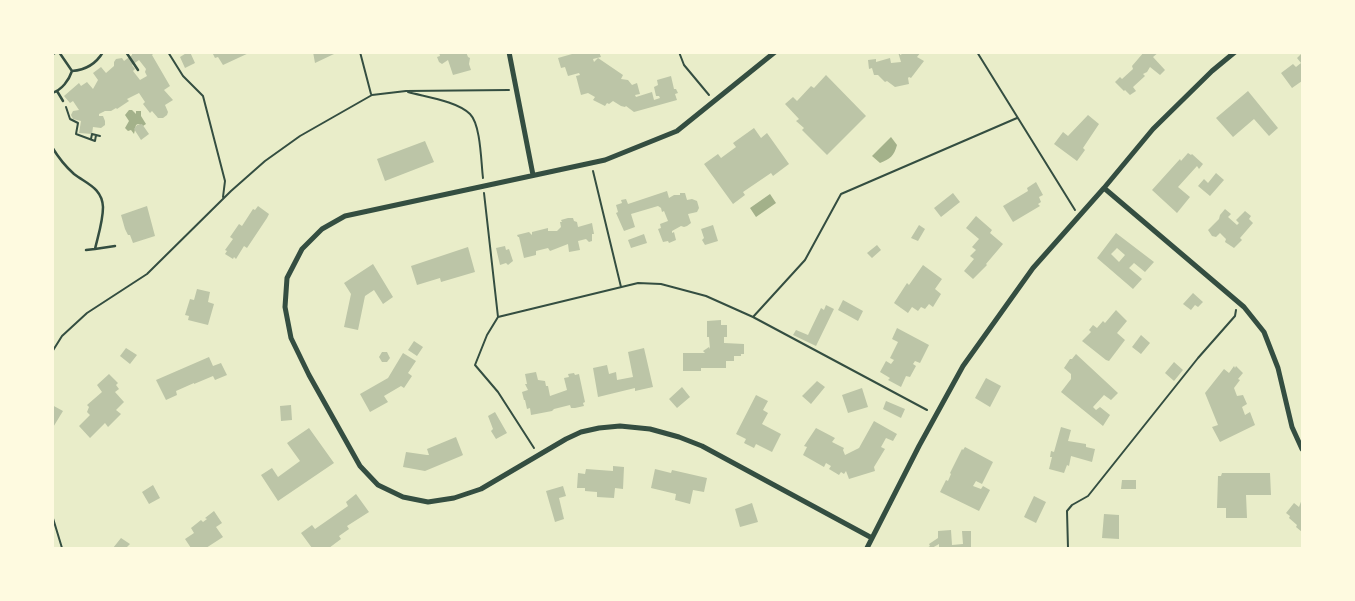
<!DOCTYPE html>
<style>
body{margin:0}
#map{position:relative;width:1355px;height:601px;overflow:hidden;background:#e9edc9;font-family:Poppins,sans-serif}
canvas{display:block}
.frame{position:absolute;inset:0;border:54px solid #fefae0;pointer-events:none}
</style>
<div id="map">
<canvas width="1355" height="601"></canvas>
<div class="frame"></div>
</div>
<script>
const ctx = document.querySelector('canvas').getContext('2d');
ctx.lineJoin = 'round';
function fill(path, color) { ctx.fillStyle = color; ctx.fill(path, 'evenodd'); }
function stroke(path, color, width, dash) { ctx.strokeStyle = color; ctx.lineWidth = width; ctx.lineCap = dash ? 'butt' : 'round'; ctx.setLineDash(dash || []); ctx.stroke(path); }
fill(new Path2D(`
 M 129,110 L 132,110 L 136,114 L 136,111 L 141,111 L 141,116 L 146,124 L 143,126 L 138,124 L 136,125 L 134,134 L 131,130 L 128,131 L 125,128 L 129,121 L 125,115 Z
 M 891,137 L 897,145 C 894,156 890,159 880,163 L 872,156 Z
 M 770,194 L 776,203 L 756,217 L 750,208 Z`), '#a3b18a');
fill(new Path2D(`
 M 132,52 L 152,52 L 153,54 L 152,55 L 170,86 L 164,90 L 173,100 L 165,105 L 168,112 L 167,115 L 163,118 L 158,118 L 152,111 L 150,113 L 143,104 L 145,102 L 139,93 L 127,99 L 129,101 L 117,109 L 116,108 L 111,111 L 105,111 L 99,114 L 99,116 L 103,116 L 105,121 L 105,125 L 101,128 L 93,127 L 92,134 L 79,133 L 81,121 L 73,119 L 71,115 L 73,111 L 79,110 L 73,101 L 70,103 L 64,96 L 79,83 L 81,86 L 87,82 L 93,89 L 98,80 L 93,73 L 101,67 L 106,73 L 114,66 L 114,62 L 116,59 L 122,58 L 124,61 L 132,55 ZM 139,60 L 146,69 L 145,72 L 147,76 L 140,80 L 133,71 L 135,69 L 132,65 Z
 M 188,52 L 190,52 L 195,63 L 185,68 L 180,57 Z
 M 212,52 L 251,52 L 223,65 L 218,57 L 215,58 Z
 M 313,52 L 334,52 L 334,54 L 315,63 Z
 M 439,52 L 466,52 L 468,57 L 470,58 L 469,64 L 471,70 L 453,75 L 448,60 L 442,64 L 439,62 L 437,57 L 440,56 Z
 M 579,52 L 599,52 L 601,57 L 593,59 L 594,62 L 598,58 L 623,75 L 621,79 L 628,80 L 632,85 L 637,83 L 640,94 L 635,95 L 636,97 L 652,92 L 654,100 L 660,98 L 659,96 L 656,96 L 654,87 L 658,85 L 657,80 L 671,76 L 674,89 L 676,89 L 678,93 L 675,94 L 677,100 L 634,112 L 626,106 L 625,107 L 621,106 L 613,101 L 609,104 L 607,103 L 605,106 L 593,100 L 595,97 L 588,93 L 581,95 L 576,76 L 580,75 L 579,73 L 568,76 L 565,67 L 561,68 L 558,58 Z
 M 898,52 L 900,52 L 900,55 L 906,52 L 921,52 L 917,57 L 924,61 L 911,78 L 909,77 L 908,78 L 909,84 L 895,87 L 887,81 L 885,82 L 878,75 L 874,75 L 872,68 L 869,69 L 868,60 L 876,59 L 876,62 L 890,58 L 891,63 L 901,62 Z
 M 1144,52 L 1159,52 L 1153,57 L 1165,70 L 1160,75 L 1150,67 L 1147,72 L 1143,74 L 1145,76 L 1133,87 L 1136,91 L 1130,95 L 1125,90 L 1124,91 L 1115,82 L 1120,77 L 1122,79 L 1133,69 L 1132,66 Z
 M 1302,53 L 1302,81 L 1292,88 L 1281,73 L 1293,64 L 1296,67 L 1301,63 L 1297,58 Z
 M 826,75 L 866,116 L 827,155 L 802,130 L 804,128 L 796,121 L 799,119 L 785,104 L 793,97 L 797,101 L 811,86 L 814,88 Z
 M 1248,91 L 1278,128 L 1269,136 L 1254,119 L 1233,137 L 1216,118 Z
 M 1088,115 L 1099,124 L 1083,148 L 1085,150 L 1077,161 L 1054,144 L 1063,132 L 1068,136 Z
 M 142,124 L 149,134 L 141,140 L 134,129 L 137,125 Z
 M 754,128 L 761,138 L 767,133 L 789,164 L 773,176 L 771,173 L 743,192 L 745,195 L 733,204 L 704,164 L 718,154 L 721,158 L 736,147 L 733,143 Z
 M 425,141 L 434,162 L 385,181 L 377,159 Z
 M 1188,153 L 1191,155 L 1192,154 L 1203,164 L 1199,169 L 1197,166 L 1178,187 L 1190,197 L 1177,213 L 1152,190 L 1180,159 L 1181,161 Z
 M 1216,173 L 1224,180 L 1210,196 L 1198,186 L 1204,179 L 1208,183 Z
 M 1036,182 L 1043,195 L 1039,197 L 1041,202 L 1038,204 L 1040,206 L 1013,222 L 1003,206 L 1028,191 L 1027,188 Z
 M 667,191 L 669,198 L 674,195 L 680,195 L 680,193 L 685,193 L 687,200 L 692,199 L 697,201 L 699,208 L 697,212 L 688,214 L 691,223 L 687,226 L 684,227 L 681,226 L 672,231 L 672,233 L 674,232 L 676,240 L 669,243 L 668,241 L 663,242 L 658,229 L 661,228 L 660,224 L 668,221 L 664,211 L 662,212 L 661,208 L 658,206 L 631,214 L 635,227 L 624,231 L 616,213 L 618,212 L 616,205 L 622,203 L 621,200 L 626,199 L 628,204 Z
 M 953,193 L 960,202 L 941,217 L 934,208 Z
 M 147,206 L 155,236 L 133,243 L 130,235 L 128,235 L 125,229 L 121,215 Z
 M 258,206 L 269,214 L 267,218 L 247,248 L 244,246 L 236,259 L 234,257 L 233,259 L 225,254 L 227,251 L 225,250 L 233,239 L 230,237 L 239,224 L 242,226 L 253,209 L 255,210 Z
 M 1225,209 L 1231,214 L 1228,217 L 1237,225 L 1239,223 L 1236,220 L 1245,211 L 1251,216 L 1249,219 L 1253,223 L 1240,238 L 1242,240 L 1234,248 L 1225,242 L 1226,239 L 1220,233 L 1216,237 L 1212,236 L 1208,230 L 1219,219 L 1220,215 Z
 M 976,216 L 992,230 L 990,233 L 1003,244 L 986,264 L 987,265 L 973,279 L 964,271 L 974,259 L 970,256 L 976,250 L 972,247 L 979,239 L 966,228 Z
 M 568,218 L 573,218 L 574,221 L 577,222 L 578,227 L 592,223 L 594,234 L 592,234 L 592,241 L 589,242 L 586,239 L 578,241 L 580,250 L 569,252 L 568,244 L 550,251 L 548,248 L 536,251 L 536,255 L 524,258 L 519,237 L 518,237 L 517,235 L 529,232 L 532,235 L 532,232 L 548,228 L 548,231 L 557,231 L 561,227 L 560,222 L 562,222 L 561,220 Z
 M 713,225 L 718,241 L 705,245 L 702,240 L 704,238 L 701,229 Z
 M 919,225 L 925,229 L 918,241 L 911,238 Z
 M 1116,233 L 1154,262 L 1145,272 L 1134,263 L 1129,268 L 1142,279 L 1133,289 L 1097,258 ZM 1117,248 L 1125,255 L 1119,262 L 1111,254 Z
 M 644,234 L 647,243 L 631,248 L 628,240 Z
 M 877,245 L 881,250 L 872,258 L 867,253 Z
 M 505,246 L 506,250 L 509,249 L 513,261 L 508,265 L 506,263 L 500,265 L 496,248 Z
 M 468,247 L 475,272 L 441,282 L 440,278 L 417,285 L 411,266 Z
 M 373,264 L 393,297 L 383,304 L 374,290 L 365,296 L 358,330 L 344,327 L 351,294 L 344,283 Z
 M 923,265 L 942,279 L 935,289 L 941,294 L 933,307 L 929,304 L 925,309 L 921,307 L 918,311 L 912,307 L 908,313 L 894,303 L 907,283 L 909,285 Z
 M 197,289 L 210,292 L 208,302 L 214,304 L 208,325 L 188,320 L 189,316 L 185,315 L 190,299 L 194,300 Z
 M 1193,293 L 1203,302 L 1198,307 L 1195,305 L 1191,310 L 1183,304 Z
 M 843,300 L 863,311 L 858,321 L 838,310 Z
 M 826,305 L 834,309 L 816,346 L 793,335 L 796,330 L 808,335 L 821,308 L 824,310 Z
 M 1116,310 L 1127,321 L 1117,333 L 1125,340 L 1109,361 L 1106,360 L 1082,341 L 1091,332 L 1089,330 L 1093,325 L 1097,328 L 1103,321 L 1105,323 Z
 M 721,320 L 721,325 L 727,325 L 727,337 L 724,337 L 724,343 L 744,344 L 744,354 L 741,354 L 741,356 L 734,356 L 734,361 L 726,361 L 726,368 L 701,368 L 701,371 L 683,371 L 683,353 L 705,353 L 703,351 L 709,347 L 710,349 L 709,337 L 707,337 L 707,321 Z
 M 897,328 L 929,345 L 920,363 L 915,361 L 913,364 L 916,366 L 910,377 L 906,376 L 901,387 L 888,380 L 890,378 L 880,372 L 886,361 L 891,364 L 894,360 L 890,358 L 898,342 L 892,339 Z
 M 1141,335 L 1150,343 L 1141,354 L 1132,347 Z
 M 414,341 L 423,347 L 417,356 L 408,350 Z
 M 126,348 L 137,355 L 130,364 L 120,356 Z
 M 644,348 L 653,387 L 635,391 L 635,388 L 598,397 L 593,368 L 607,365 L 609,374 L 616,372 L 617,380 L 633,377 L 628,352 Z
 M 382,352 L 387,352 L 390,358 L 387,362 L 382,362 L 379,357 Z
 M 403,353 L 416,361 L 408,373 L 412,376 L 404,388 L 401,386 L 384,396 L 388,402 L 370,412 L 360,394 L 388,378 Z
 M 1076,354 L 1118,393 L 1111,400 L 1104,395 L 1093,407 L 1096,410 L 1100,407 L 1110,415 L 1103,426 L 1061,392 L 1071,379 L 1071,374 L 1064,368 L 1070,359 L 1072,359 Z
 M 209,357 L 213,366 L 221,363 L 227,375 L 215,380 L 213,376 L 194,384 L 194,383 L 176,391 L 177,395 L 166,400 L 156,380 Z
 M 1174,362 L 1183,370 L 1174,381 L 1165,373 Z
 M 1234,366 L 1235,368 L 1236,366 L 1243,373 L 1238,379 L 1240,380 L 1234,388 L 1237,396 L 1243,395 L 1247,404 L 1242,407 L 1245,415 L 1250,412 L 1255,425 L 1220,442 L 1212,427 L 1218,425 L 1205,393 L 1224,369 L 1229,373 Z
 M 536,372 L 538,380 L 545,381 L 546,386 L 548,386 L 550,396 L 567,390 L 564,378 L 569,377 L 568,374 L 574,373 L 575,375 L 579,374 L 585,402 L 583,403 L 584,406 L 575,408 L 571,408 L 570,405 L 554,409 L 552,411 L 531,415 L 530,408 L 527,409 L 525,400 L 524,400 L 522,392 L 528,390 L 525,384 L 527,384 L 525,374 Z
 M 109,374 L 118,383 L 116,385 L 119,389 L 115,392 L 124,402 L 116,410 L 121,414 L 108,427 L 105,423 L 90,438 L 79,426 L 90,415 L 87,412 L 89,407 L 87,405 L 102,392 L 97,385 Z
 M 986,378 L 1001,386 L 990,407 L 975,398 Z
 M 817,381 L 825,387 L 811,404 L 802,396 Z
 M 682,387 L 690,397 L 677,408 L 669,399 Z
 M 862,388 L 868,407 L 848,413 L 842,395 Z
 M 756,395 L 768,401 L 763,410 L 768,413 L 762,424 L 781,434 L 772,452 L 756,444 L 754,448 L 744,443 L 746,439 L 736,434 Z
 M 886,401 L 905,409 L 901,418 L 883,409 Z
 M 52,405 L 63,411 L 52,429 Z
 M 291,405 L 292,420 L 281,421 L 280,406 Z
 M 495,412 L 507,433 L 496,439 L 491,431 L 493,429 L 488,416 Z
 M 874,421 L 897,434 L 893,441 L 886,438 L 881,447 L 885,449 L 874,467 L 875,471 L 849,479 L 846,471 L 844,474 L 841,472 L 839,475 L 829,469 L 831,466 L 826,463 L 824,467 L 803,455 L 807,447 L 804,446 L 816,428 L 835,438 L 832,442 L 844,448 L 843,450 L 845,455 L 859,448 Z
 M 1061,427 L 1071,430 L 1068,441 L 1086,444 L 1086,447 L 1095,449 L 1092,462 L 1071,456 L 1069,466 L 1067,465 L 1064,473 L 1049,469 L 1052,457 L 1050,457 L 1051,451 L 1054,452 Z
 M 309,428 L 334,463 L 278,501 L 261,475 L 272,468 L 278,477 L 300,461 L 287,443 Z
 M 456,437 L 463,455 L 461,456 L 425,471 L 403,467 L 406,452 L 427,455 L 429,455 L 427,449 Z
 M 965,447 L 993,462 L 982,484 L 976,481 L 973,486 L 981,489 L 983,486 L 990,490 L 979,511 L 940,492 L 946,480 L 948,481 L 951,474 L 950,473 L 962,449 L 963,450 Z
 M 613,466 L 624,467 L 623,489 L 615,488 L 614,498 L 597,497 L 597,492 L 585,491 L 585,488 L 577,488 L 578,473 L 585,474 L 586,469 L 613,471 Z
 M 655,469 L 671,473 L 672,470 L 707,478 L 704,492 L 693,490 L 690,504 L 675,500 L 676,494 L 651,488 Z
 M 1222,473 L 1270,473 L 1271,495 L 1246,495 L 1247,518 L 1226,518 L 1226,508 L 1217,508 L 1218,476 L 1221,476 Z
 M 1122,480 L 1136,480 L 1136,489 L 1121,489 Z
 M 153,485 L 160,498 L 149,504 L 142,492 Z
 M 563,486 L 566,496 L 559,498 L 564,519 L 555,522 L 546,491 Z
 M 356,494 L 369,512 L 347,526 L 349,529 L 339,536 L 341,539 L 329,548 L 312,548 L 301,533 L 312,525 L 315,529 L 348,506 L 346,502 Z
 M 1034,496 L 1046,502 L 1036,523 L 1024,517 Z
 M 1302,499 L 1302,532 L 1296,527 L 1297,525 L 1289,518 L 1290,516 L 1286,513 L 1294,503 L 1299,507 Z
 M 752,503 L 758,522 L 740,527 L 735,509 Z
 M 214,511 L 222,523 L 216,527 L 223,537 L 206,548 L 191,548 L 185,539 L 194,533 L 191,528 L 201,520 L 203,522 L 207,519 L 205,518 Z
 M 1104,514 L 1119,515 L 1119,539 L 1102,538 Z
 M 951,530 L 952,545 L 963,544 L 962,531 L 971,531 L 971,548 L 939,548 L 939,544 L 932,548 L 927,548 L 930,546 L 929,544 L 938,538 L 938,531 Z
 M 121,538 L 130,544 L 126,548 L 113,548 Z`), '#bcc5a7');
stroke(new Path2D(`
 M 168,52 L 183,76 L 203,96 L 225,181 L 223,197
 M 360,52 L 371,94
 M 679,52 L 684,65 L 709,95
 M 977,52 L 1075,210
 M 408,92 C 426,97 457,101 470,114 C 481,125 481,163 483,178
 M 66,107 L 70,119 L 78,123 L 76,134 L 95,141 L 96,135
 M 91,139 L 92,134 L 100,136
 M 593,171 L 621,287
 M 484,193 L 498,317 L 487,335 L 475,365 L 498,392 L 534,448
 M 498,317 L 638,283 L 661,284 L 706,296 L 753,317 L 927,410
 M 753,317 L 805,260 L 841,194 L 1017,118
 M 52,352 L 62,336 L 87,313 L 147,274 L 231,191 L 265,161 L 300,136 L 372,95 L 406,91 L 509,90
 M 52,515 L 62,548
 M 1068,548 L 1067,511 L 1072,505 L 1088,496 L 1198,358 L 1235,316 L 1236,310`), '#344e41', 2);
stroke(new Path2D(`
 M 59,52 L 72,71
 M 126,52 L 138,70
 M 57,91 L 63,101
 M 52,93 C 62,90 69,80 72,71 C 85,70 96,64 103,52
 M 52,147 C 58,157 65,166 74,174 C 87,184 102,188 103,207 C 103,221 98,236 95,249 L 86,250
 M 95,249 L 115,246`), '#344e41', 2.5);
stroke(new Path2D(`
 M 509,52 L 533,175
 M 775,52 L 677,131 L 605,160 L 345,216 L 322,229 L 302,249 L 287,278 L 285,307 L 291,338 L 309,375 L 360,466 L 378,485 L 403,497 L 428,502 L 454,498 L 481,489 L 566,439 L 581,432 L 599,428 L 620,426 L 650,429 L 679,437 L 702,446 L 872,538
 M 52,53 L 54,52
 M 1104,188 L 1244,307 L 1264,332 L 1278,368 L 1292,427 L 1302,449
 M 867,548 L 919,446 L 963,366 L 1033,268 L 1104,188 L 1153,129 L 1212,71 L 1235,52`), '#344e41', 5);
</script>
